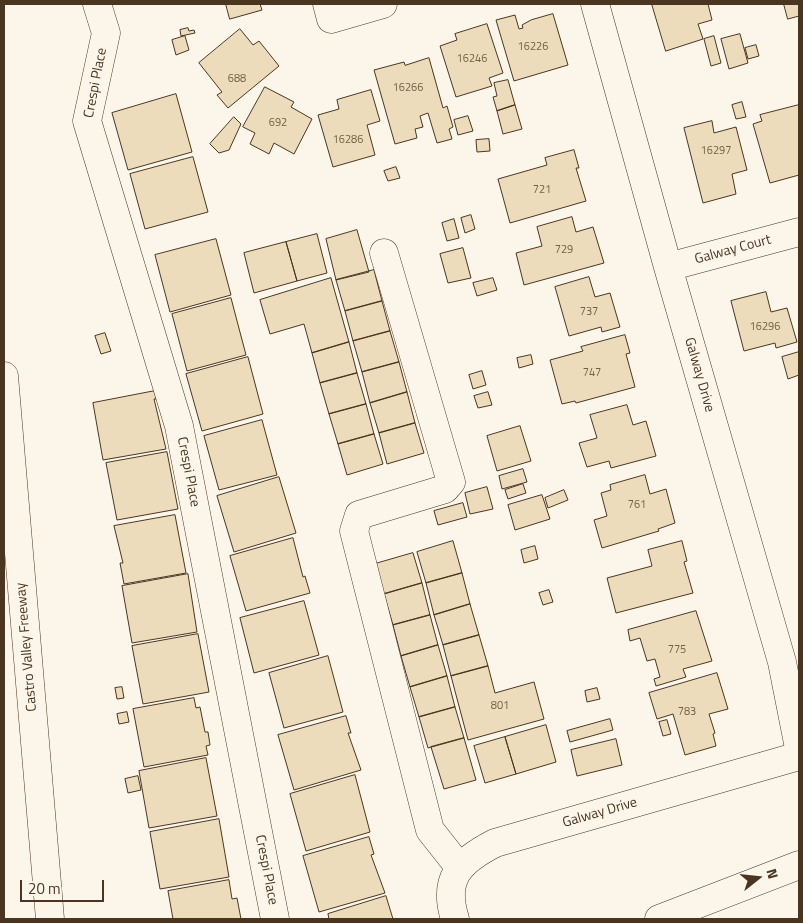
<!DOCTYPE html>
<style>
body{margin:0}
#map{position:relative;width:803px;height:923px;overflow:hidden;background:#fbf6e9;font-family:"Titillium Web",sans-serif}
canvas{display:block}
.frame{position:absolute;inset:0;border:5px solid #4a3520;pointer-events:none}
.north{position:absolute;left:733px;top:853px;width:50px;height:50px;-webkit-text-stroke:4px #fbf6e9;paint-order:stroke;rotate:74deg;font-size:14px;font-weight:700;line-height:20px;text-align:center;color:#4a3520}
.north::after{content:'';display:block;margin:auto;width:18px;height:22px;background:#4a3520;clip-path:polygon(50% 0,100% 100%,50% 72%,0 100%)}
.scale{position:absolute;left:20px;top:880px;width:84px;height:22px;box-sizing:border-box;border:2px solid #4a3520;border-top:0;padding-left:6px;font-size:15px;line-height:18px;white-space:nowrap;color:#4a3520;-webkit-text-stroke:4px #fbf6e9;paint-order:stroke}
</style>
<div id="map">
<canvas width="803" height="923"></canvas>
<div class="frame"></div>
<div class="north">N</div>
<div class="scale">20 m</div>
</div>
<script>
const ctx = document.querySelector('canvas').getContext('2d');
ctx.lineJoin = 'round';
function fill(path, color) { ctx.fillStyle = color; ctx.fill(path, 'evenodd'); }
function stroke(path, color, width, dash) { ctx.strokeStyle = color; ctx.lineWidth = width; ctx.lineCap = dash ? 'butt' : 'round'; ctx.setLineDash(dash || []); ctx.stroke(path); }
function label(font, color, halo, rows, align = 'center') {
  ctx.font = font + ' "Titillium Web",sans-serif'; ctx.lineWidth = 4; ctx.setLineDash([]); ctx.textBaseline = 'middle'; ctx.strokeStyle = halo; ctx.fillStyle = color; for (const [text, x, y, turn = 0] of rows) {
    ctx.save(); ctx.translate(x, y); ctx.rotate((+turn || 0) * Math.PI / 180); ctx.textAlign = isNaN(turn) ? turn : align; if (halo) ctx.strokeText(text, 0, 0); ctx.fillText(text, 0, 0); ctx.restore();
  }
}
const building = new Path2D(`
 M 226,4 L 260,4 L 262,10 L 230,19 Z
 M 652,4 L 708,4 L 712,20 L 698,24 L 703,39 L 666,51 Z
 M 784,4 L 799,4 L 799,16 L 788,19 Z
 M 553,14 L 568,65 L 514,81 L 496,20 L 515,15 L 519,29 L 523,28 L 522,25 L 531,20 Z
 M 487,24 L 503,73 L 489,78 L 492,86 L 456,97 L 440,46 L 457,40 L 455,34 Z
 M 188,28 L 189,31 L 194,30 L 195,33 L 181,36 L 180,30 Z
 M 240,29 L 253,45 L 259,41 L 279,66 L 228,108 L 217,95 L 222,92 L 199,63 Z
 M 740,34 L 748,63 L 729,69 L 721,39 Z
 M 185,36 L 189,50 L 176,55 L 172,40 Z
 M 714,36 L 721,63 L 711,66 L 704,39 Z
 M 756,45 L 759,56 L 748,59 L 745,48 Z
 M 429,58 L 443,108 L 447,106 L 453,127 L 449,129 L 452,139 L 437,143 L 428,113 L 420,116 L 423,127 L 415,129 L 417,138 L 395,144 L 374,70 L 404,62 L 405,65 Z
 M 508,80 L 515,105 L 497,111 L 493,97 L 497,96 L 494,83 Z
 M 265,87 L 294,102 L 291,107 L 312,119 L 294,154 L 274,143 L 269,154 L 250,144 L 255,133 L 243,127 Z
 M 371,90 L 380,121 L 367,125 L 375,155 L 333,167 L 318,115 L 339,109 L 337,100 Z
 M 176,94 L 192,152 L 128,170 L 112,113 Z
 M 742,102 L 746,117 L 736,119 L 732,105 Z
 M 515,105 L 522,129 L 503,134 L 497,111 Z
 M 799,105 L 799,175 L 770,183 L 753,124 L 762,121 L 760,115 Z
 M 468,116 L 473,131 L 458,135 L 454,120 Z
 M 234,117 L 241,124 L 229,150 L 219,153 L 210,144 Z
 M 712,121 L 714,133 L 736,127 L 747,170 L 732,174 L 736,194 L 703,203 L 684,128 Z
 M 489,139 L 490,151 L 477,152 L 476,140 Z
 M 574,150 L 579,168 L 576,168 L 586,201 L 510,223 L 498,179 L 547,165 L 545,158 Z
 M 193,157 L 208,212 L 145,229 L 130,174 Z
 M 396,167 L 400,178 L 388,181 L 384,171 Z
 M 471,215 L 475,229 L 465,233 L 461,218 Z
 M 572,217 L 576,232 L 593,227 L 604,263 L 524,285 L 516,253 L 542,246 L 537,227 Z
 M 454,219 L 459,238 L 447,241 L 442,223 Z
 M 357,230 L 369,272 L 336,280 L 326,239 Z
 M 317,234 L 327,273 L 297,281 L 286,242 Z
 M 216,239 L 231,295 L 170,312 L 155,255 Z
 M 286,242 L 297,281 L 254,293 L 244,253 Z
 M 463,248 L 471,278 L 448,283 L 440,254 Z
 M 374,270 L 382,301 L 345,311 L 336,280 Z
 M 589,277 L 595,297 L 610,293 L 620,327 L 602,332 L 601,327 L 569,336 L 555,287 Z
 M 331,278 L 349,342 L 312,353 L 304,324 L 270,334 L 260,300 Z
 M 493,278 L 497,290 L 477,296 L 473,283 Z
 M 766,292 L 771,312 L 787,308 L 797,342 L 776,348 L 775,343 L 744,351 L 731,301 Z
 M 231,298 L 246,355 L 187,371 L 172,314 Z
 M 382,301 L 390,331 L 353,341 L 345,311 Z
 M 390,331 L 399,362 L 362,372 L 353,341 Z
 M 105,333 L 111,351 L 101,354 L 95,336 Z
 M 625,335 L 630,353 L 626,354 L 635,387 L 576,403 L 575,401 L 562,404 L 550,360 L 583,351 L 581,347 Z
 M 349,342 L 357,373 L 320,383 L 312,353 Z
 M 799,352 L 799,375 L 788,379 L 782,357 Z
 M 531,355 L 533,364 L 519,368 L 517,358 Z
 M 248,357 L 263,414 L 202,431 L 186,374 Z
 M 399,362 L 407,392 L 370,403 L 362,372 Z
 M 482,371 L 486,385 L 473,389 L 469,375 Z
 M 357,373 L 366,404 L 329,414 L 320,383 Z
 M 155,391 L 156,399 L 154,399 L 166,449 L 103,460 L 93,403 Z
 M 407,392 L 415,423 L 379,433 L 370,403 Z
 M 488,392 L 492,405 L 478,408 L 474,396 Z
 M 366,404 L 374,434 L 338,444 L 329,414 Z
 M 627,405 L 633,425 L 646,421 L 656,456 L 611,468 L 609,461 L 587,467 L 579,443 L 597,438 L 590,415 Z
 M 262,420 L 277,475 L 219,490 L 204,436 Z
 M 415,423 L 424,453 L 387,464 L 379,433 Z
 M 520,426 L 531,461 L 497,471 L 487,436 Z
 M 374,434 L 383,464 L 347,475 L 338,444 Z
 M 167,452 L 178,509 L 117,520 L 106,463 Z
 M 523,469 L 527,482 L 502,489 L 499,476 Z
 M 645,475 L 650,494 L 666,489 L 675,523 L 658,529 L 659,531 L 602,548 L 594,520 L 607,516 L 601,493 L 611,490 L 610,485 Z
 M 279,477 L 296,533 L 234,552 L 217,496 Z
 M 523,484 L 526,493 L 508,499 L 505,490 Z
 M 487,487 L 493,509 L 470,514 L 465,493 Z
 M 564,490 L 568,500 L 548,508 L 545,498 Z
 M 542,495 L 550,519 L 515,530 L 508,505 Z
 M 463,503 L 467,517 L 438,525 L 434,511 Z
 M 175,515 L 186,573 L 124,584 L 120,563 L 123,563 L 114,526 Z
 M 293,538 L 303,577 L 305,576 L 310,593 L 246,611 L 230,556 Z
 M 453,541 L 462,573 L 426,583 L 417,552 Z
 M 682,541 L 687,561 L 684,562 L 693,593 L 616,613 L 607,578 L 652,566 L 648,550 Z
 M 535,546 L 538,559 L 524,563 L 521,550 Z
 M 413,553 L 422,583 L 384,594 L 375,564 Z
 M 462,573 L 470,604 L 434,615 L 426,583 Z
 M 188,574 L 197,632 L 132,643 L 122,586 Z
 M 422,583 L 430,615 L 393,625 L 384,594 Z
 M 549,590 L 553,602 L 543,605 L 539,593 Z
 M 304,601 L 319,655 L 254,673 L 240,618 Z
 M 470,604 L 479,635 L 443,645 L 434,615 Z
 M 696,611 L 712,661 L 683,669 L 686,677 L 656,686 L 654,679 L 660,677 L 655,659 L 647,661 L 640,638 L 630,641 L 628,630 Z
 M 430,615 L 438,645 L 401,656 L 393,625 Z
 M 198,634 L 209,692 L 143,704 L 132,646 Z
 M 479,635 L 488,666 L 451,676 L 443,645 Z
 M 438,645 L 447,676 L 410,687 L 401,656 Z
 M 328,656 L 343,712 L 284,728 L 269,673 Z
 M 488,666 L 495,693 L 534,682 L 544,719 L 468,740 L 451,676 Z
 M 717,673 L 728,709 L 709,714 L 715,733 L 713,734 L 716,746 L 685,755 L 673,714 L 657,719 L 649,693 Z
 M 447,676 L 455,707 L 419,717 L 410,687 Z
 M 122,687 L 124,698 L 117,699 L 115,688 Z
 M 597,688 L 600,699 L 587,702 L 585,691 Z
 M 194,698 L 196,708 L 200,707 L 205,732 L 208,732 L 210,745 L 206,746 L 208,755 L 144,767 L 133,709 Z
 M 455,707 L 464,738 L 428,748 L 419,717 Z
 M 127,712 L 129,722 L 119,724 L 117,714 Z
 M 346,716 L 351,733 L 348,733 L 361,770 L 294,790 L 278,735 Z
 M 610,719 L 613,730 L 570,742 L 567,731 Z
 M 667,720 L 671,734 L 663,736 L 659,722 Z
 M 546,725 L 556,762 L 516,774 L 505,737 Z
 M 505,737 L 516,774 L 485,783 L 474,746 Z
 M 464,738 L 476,780 L 444,789 L 431,747 Z
 M 616,739 L 622,765 L 577,776 L 571,750 Z
 M 206,758 L 217,816 L 149,828 L 139,771 Z
 M 355,775 L 370,832 L 306,851 L 290,794 Z
 M 138,776 L 141,790 L 128,793 L 125,779 Z
 M 219,819 L 229,877 L 160,889 L 150,832 Z
 M 369,837 L 374,854 L 371,855 L 385,893 L 319,912 L 303,856 Z
 M 229,880 L 232,899 L 237,898 L 241,919 L 173,919 L 168,891 Z
 M 386,896 L 393,919 L 329,919 L 328,914 Z`);
fill(building, '#ecdcbc');
stroke(building, '#4a3520', 1);
const minor = new Path2D(`
 M 97,4 L 106,33 L 87,121 L 179,426 L 275,919
 M 327,4 L 331,19 L 383,4
 M 595,4 L 668,267 L 782,662 L 799,748
 M 384,253 L 451,482 L 445,489 L 359,515 L 354,531 L 430,830 L 460,868
 M 668,267 L 799,232
 M 455,919 C 442,878 460,861 495,843 L 799,756
 M 659,919 L 799,865`);
const highway = new Path2D(`
 M 4,376 L 50,919`);
stroke(minor, '#4a3520', 29);
stroke(highway, '#4a3520', 29);
stroke(minor, '#fbf6e9', 28);
stroke(highway, '#fbf6e9', 28);
label('11px', '#725f47', null, [
 ["16226",533,47],
 ["16246",472,59],
 ["688",237,79],
 ["16266",408,88],
 ["692",278,123],
 ["16286",348,140],
 ["16297",716,151],
 ["721",542,190],
 ["729",564,250],
 ["737",589,312],
 ["16296",765,327],
 ["747",592,373],
 ["761",637,505],
 ["775",677,650],
 ["801",500,706],
 ["783",687,712]
]);
label('14px', '#4a3520', '#fbf6e9', [
 ["Crespi Place",96,83,-79],
 ["Galway Court",733,250,-15],
 ["Galway Drive",699,375,74],
 ["Crespi Place",188,472,79],
 ["Castro Valley Freeway",27,647,-95],
 ["Galway Drive",600,813,-16],
 ["Crespi Place",266,870,79]
]);
</script>
